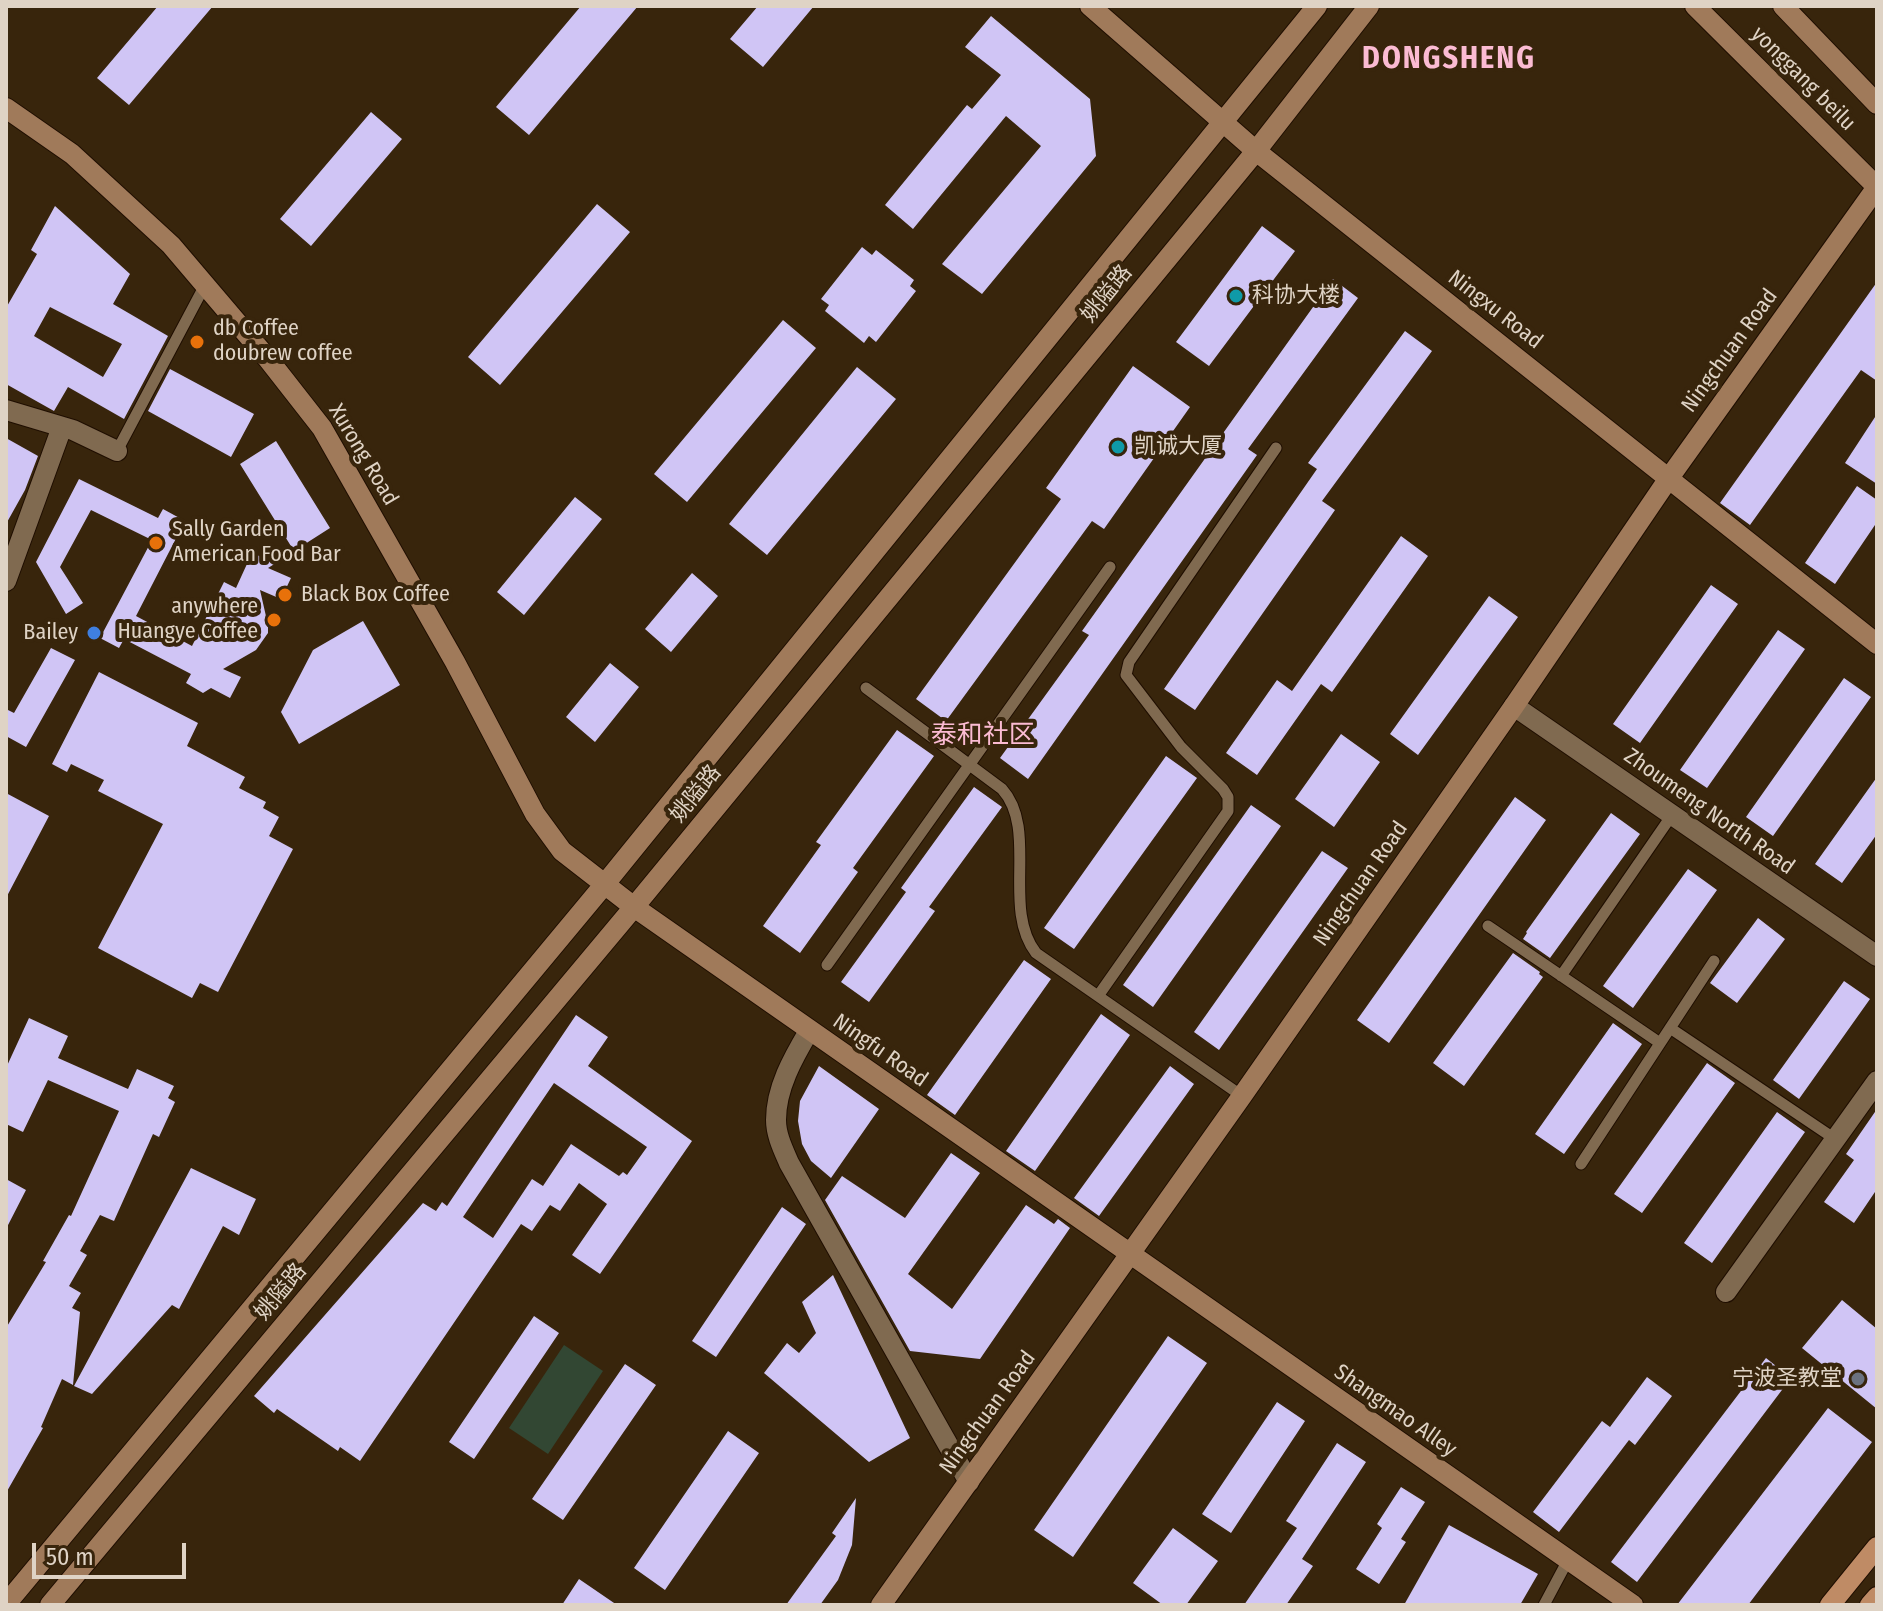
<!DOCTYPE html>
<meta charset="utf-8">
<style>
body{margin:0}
#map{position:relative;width:1883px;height:1611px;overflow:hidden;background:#38250c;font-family:"Fira Sans Condensed",sans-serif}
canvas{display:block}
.frame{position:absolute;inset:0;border:8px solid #dfd3c5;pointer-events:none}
.scale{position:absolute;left:32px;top:1543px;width:154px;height:36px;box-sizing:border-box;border:4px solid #dfd3c5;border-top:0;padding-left:10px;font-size:24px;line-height:28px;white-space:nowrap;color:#dfd3c5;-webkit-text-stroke:6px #38250c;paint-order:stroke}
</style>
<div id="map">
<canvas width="1883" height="1611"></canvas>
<div class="frame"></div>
<div class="scale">50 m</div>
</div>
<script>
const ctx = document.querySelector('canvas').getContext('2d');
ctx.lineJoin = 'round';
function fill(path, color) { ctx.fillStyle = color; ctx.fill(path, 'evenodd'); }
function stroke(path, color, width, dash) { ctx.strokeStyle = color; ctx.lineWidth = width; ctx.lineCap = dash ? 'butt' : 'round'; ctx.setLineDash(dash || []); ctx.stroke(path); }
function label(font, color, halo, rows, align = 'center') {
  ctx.font = font + ' "Fira Sans Condensed","Noto Sans SC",sans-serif'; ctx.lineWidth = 8; ctx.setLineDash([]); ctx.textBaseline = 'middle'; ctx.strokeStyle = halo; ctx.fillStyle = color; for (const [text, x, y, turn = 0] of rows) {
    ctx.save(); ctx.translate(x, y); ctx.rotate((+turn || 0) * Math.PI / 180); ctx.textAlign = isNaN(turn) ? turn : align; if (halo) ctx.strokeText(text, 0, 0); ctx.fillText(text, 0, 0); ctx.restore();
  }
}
fill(new Path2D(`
 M 564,1345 L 603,1371 L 548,1454 L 509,1428 Z`), '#324733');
fill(new Path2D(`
 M 158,6 L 213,6 L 129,105 L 97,78 Z
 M 581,6 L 638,6 L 529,135 L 496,107 Z
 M 758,6 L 814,6 L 763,67 L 730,39 Z
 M 991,16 L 1090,99 L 1096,156 L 982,294 L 942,264 L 1041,146 L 1006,116 L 913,229 L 885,205 L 967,105 L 972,109 L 1001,75 L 965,47 Z
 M 371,112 L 402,139 L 311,246 L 280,219 Z
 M 597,204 L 630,232 L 500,385 L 468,357 Z
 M 55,206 L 130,274 L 113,304 L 168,336 L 124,419 L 68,387 L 54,411 L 6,384 L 6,308 L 37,254 L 31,250 ZM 50,307 L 122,344 L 103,377 L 34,336 Z
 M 1262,226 L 1295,251 L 1209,366 L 1176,342 Z
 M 862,247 L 872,255 L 876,250 L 914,280 L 910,286 L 916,291 L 876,342 L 869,336 L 864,343 L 825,311 L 829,305 L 821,299 Z
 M 1333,279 L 1358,298 L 1248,449 L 1257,455 L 1028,779 L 1000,758 L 1089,635 L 1082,631 Z
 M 1877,282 L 1877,381 L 1861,370 L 1750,525 L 1720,503 Z
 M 783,320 L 816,348 L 687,502 L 654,474 Z
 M 1405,331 L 1432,351 L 1322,501 L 1335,510 L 1195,710 L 1164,689 L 1317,469 L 1308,463 Z
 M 1133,366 L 1190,407 L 1104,529 L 1092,521 L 946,721 L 916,699 L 1061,499 L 1046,488 Z
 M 857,367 L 896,399 L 767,555 L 729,524 Z
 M 170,369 L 254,414 L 231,457 L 148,411 Z
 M 1877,414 L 1877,484 L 1845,463 Z
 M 6,438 L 38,456 L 25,490 L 6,524 Z
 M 276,441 L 330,528 L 294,551 L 240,464 Z
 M 79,479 L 158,518 L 163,509 L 185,521 L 136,616 L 192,646 L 224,582 L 236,588 L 252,553 L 276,563 L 268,568 L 291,578 L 281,599 L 260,590 L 268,625 L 268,633 L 256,650 L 223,669 L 241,677 L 230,698 L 211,688 L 203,693 L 186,683 L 191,674 L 124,639 L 119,648 L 100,638 L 152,540 L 91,510 L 60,567 L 83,603 L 66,614 L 36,562 Z
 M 1857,486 L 1877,500 L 1877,522 L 1835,584 L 1805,563 Z
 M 575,497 L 602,519 L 524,615 L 497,592 Z
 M 1401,536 L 1428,556 L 1332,692 L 1321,684 L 1257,775 L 1226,753 L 1277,680 L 1292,691 Z
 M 692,573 L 718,596 L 671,652 L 645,629 Z
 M 1711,585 L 1738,604 L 1640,743 L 1613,724 Z
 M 1489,596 L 1518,617 L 1418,755 L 1390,734 Z
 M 363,621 L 400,685 L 299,744 L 281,712 L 313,650 Z
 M 1778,630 L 1805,649 L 1707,788 L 1680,770 Z
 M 51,648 L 75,660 L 26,747 L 6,736 L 6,709 L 14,713 Z
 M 610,663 L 639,687 L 595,742 L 566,717 Z
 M 99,672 L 198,723 L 187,746 L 245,777 L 239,788 L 266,802 L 263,808 L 279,817 L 269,836 L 293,849 L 218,992 L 200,983 L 192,998 L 98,948 L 163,824 L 98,791 L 104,780 L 71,764 L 67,772 L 52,764 Z
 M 1844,678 L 1871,697 L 1773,836 L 1746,817 Z
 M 897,730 L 934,756 L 853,868 L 858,872 L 800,953 L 763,926 L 821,845 L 816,842 Z
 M 1341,734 L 1380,762 L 1334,827 L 1295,799 Z
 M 1166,756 L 1197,778 L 1074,949 L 1044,928 Z
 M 1877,777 L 1877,834 L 1842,883 L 1815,864 Z
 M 974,787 L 1002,807 L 929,907 L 935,911 L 869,1002 L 841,982 L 906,892 L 901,888 Z
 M 6,793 L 49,816 L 6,898 Z
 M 1515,797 L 1546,820 L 1389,1043 L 1357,1020 Z
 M 1251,805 L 1281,826 L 1153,1007 L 1123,985 Z
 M 1611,813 L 1640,834 L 1550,958 L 1523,939 L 1527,933 L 1526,932 Z
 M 1322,851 L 1348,868 L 1219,1050 L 1194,1032 Z
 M 1688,869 L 1717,890 L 1633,1008 L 1603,986 Z
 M 1758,918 L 1785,939 L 1737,1003 L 1710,983 Z
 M 1513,953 L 1540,972 L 1539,974 L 1543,977 L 1464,1086 L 1433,1063 Z
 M 1024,960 L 1051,979 L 955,1115 L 927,1095 Z
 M 1844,981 L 1870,999 L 1799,1099 L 1773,1080 Z
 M 1101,1014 L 1130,1035 L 1035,1171 L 1006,1151 Z
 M 576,1015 L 608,1037 L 588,1066 L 692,1141 L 600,1274 L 572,1255 L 607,1204 L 579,1183 L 560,1211 L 550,1205 L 532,1231 L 521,1224 L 360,1461 L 340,1447 L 338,1451 L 277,1409 L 274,1413 L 254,1396 L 423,1203 L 436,1211 L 442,1202 L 447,1206 ZM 554,1083 L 647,1147 L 627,1175 L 623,1172 L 619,1176 L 571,1144 L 543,1186 L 532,1179 L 493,1238 L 463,1217 Z
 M 29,1018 L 68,1036 L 58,1058 L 128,1089 L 137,1069 L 174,1086 L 168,1098 L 175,1102 L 159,1137 L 153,1134 L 114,1221 L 100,1215 L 80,1251 L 87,1255 L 69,1286 L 81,1293 L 72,1308 L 80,1312 L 73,1385 L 62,1379 L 41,1427 L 43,1428 L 6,1493 L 6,1328 L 46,1262 L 43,1261 L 69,1215 L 71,1216 L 119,1111 L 48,1080 L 23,1132 L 6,1124 L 6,1068 Z
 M 1613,1023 L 1642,1044 L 1564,1154 L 1535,1134 Z
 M 1707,1063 L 1735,1083 L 1642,1213 L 1614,1194 Z
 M 819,1066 L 879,1109 L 831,1178 L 811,1161 L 802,1144 L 798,1121 L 800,1101 Z
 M 1170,1066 L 1194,1084 L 1099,1216 L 1074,1198 Z
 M 1877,1109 L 1877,1189 L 1854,1223 L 1824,1202 L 1854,1160 L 1846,1154 Z
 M 1777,1112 L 1805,1132 L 1712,1263 L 1684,1243 Z
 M 951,1153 L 980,1173 L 908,1274 L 952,1309 L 1026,1205 L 1054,1224 L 1058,1219 L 1070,1228 L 980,1359 L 910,1351 L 825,1200 L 842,1176 L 905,1218 Z
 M 191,1168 L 256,1199 L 239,1235 L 223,1226 L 179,1309 L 172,1305 L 92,1394 L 74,1386 Z
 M 6,1179 L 26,1190 L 6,1229 Z
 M 782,1207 L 806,1224 L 716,1357 L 692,1341 Z
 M 833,1275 L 910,1438 L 869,1462 L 764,1373 L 787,1343 L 799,1353 L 816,1333 L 802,1302 Z
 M 1842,1300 L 1877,1329 L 1877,1409 L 1802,1348 Z
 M 534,1316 L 559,1333 L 474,1459 L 449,1442 Z
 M 1168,1336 L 1207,1363 L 1073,1557 L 1034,1530 Z
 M 1766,1358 L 1791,1378 L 1637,1582 L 1611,1562 Z
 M 625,1364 L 656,1385 L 563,1520 L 532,1499 Z
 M 1647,1377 L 1672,1396 L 1635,1445 L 1629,1440 L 1559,1532 L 1533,1512 L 1602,1421 L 1610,1427 Z
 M 1277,1402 L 1305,1421 L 1231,1533 L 1202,1514 Z
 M 1828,1408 L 1872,1442 L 1748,1605 L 1677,1605 Z
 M 728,1431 L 759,1453 L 665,1590 L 634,1568 Z
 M 1337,1443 L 1366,1462 L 1302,1559 L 1313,1566 L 1286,1605 L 1244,1605 L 1297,1528 L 1286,1521 Z
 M 1401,1487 L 1425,1502 L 1401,1539 L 1406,1542 L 1379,1584 L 1356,1569 L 1382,1528 L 1377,1524 Z
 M 856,1498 L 852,1545 L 838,1580 L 820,1605 L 786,1605 L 836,1536 L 832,1533 Z
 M 1449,1525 L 1538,1574 L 1520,1605 L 1404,1605 Z
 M 1173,1528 L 1218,1561 L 1186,1605 L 1163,1605 L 1133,1583 Z
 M 579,1579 L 617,1605 L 562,1605 Z`), '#d0c5f5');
const lane = new Path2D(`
 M 117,451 L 205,285
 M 866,688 L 1002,789 C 1039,830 1001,908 1036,953 L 1242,1096
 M 1488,926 L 1660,1043
 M 827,965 L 1110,567
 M 1561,976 L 1672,815
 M 1098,996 L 1228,811 L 1228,797 L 1223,789 L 1181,747 L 1126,675 L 1129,662 L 1276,448
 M 1670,1028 L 1835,1139
 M 1581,1164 L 1714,961
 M 1544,1605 L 1568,1560`);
const street = new Path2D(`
 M 6,410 L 73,430 L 117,451
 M 6,581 L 62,427
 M 1514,706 L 1877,956
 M 809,1031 C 793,1058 776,1088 776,1120 C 776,1135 783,1149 789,1163 L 969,1482
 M 1726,1292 L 1877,1081`);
const secondary = new Path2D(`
 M 1090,6 L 1256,151 L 1877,644
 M 1695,6 L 1877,187
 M 1783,6 L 1877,104
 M 6,108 L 72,154 L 171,245 L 268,359 L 322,428 L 455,662 L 535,814 L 562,851 L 634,907 L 1633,1605
 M 6,1604 L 604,885 L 1317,6
 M 50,1605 L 634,907 L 1256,151 L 1369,6
 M 881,1605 L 1242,1096 L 1514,706 L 1669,478 L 1877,187`);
const primary = new Path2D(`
 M 1830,1605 L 1877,1547
 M 1870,1605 L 1877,1597`);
stroke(lane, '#1f0e00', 13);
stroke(street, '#1f0e00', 22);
stroke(secondary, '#1f0e00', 22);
stroke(primary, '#1f0e00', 22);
stroke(lane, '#806a50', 11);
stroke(street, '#806a50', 20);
stroke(secondary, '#a07a5a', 20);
stroke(primary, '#bf8b65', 20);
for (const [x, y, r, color] of [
 [1236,296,8,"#0f9aa8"],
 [197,342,8,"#e8710a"],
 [1118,447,8,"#0f9aa8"],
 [156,543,8,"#e8710a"],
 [285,595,8,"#e8710a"],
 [274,620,8,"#e8710a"],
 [94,633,8,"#3f7fe0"],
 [1858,1379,8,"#6b7280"]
]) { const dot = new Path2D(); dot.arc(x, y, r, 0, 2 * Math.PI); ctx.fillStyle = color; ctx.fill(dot); stroke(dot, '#38250c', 3); }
label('22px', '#dfd3c5', '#38250c', [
 ["yonggang beilu",1803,79,45],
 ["姚隘路",1107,294,-51],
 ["Ningxu Road",1495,310,38],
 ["Ningchuan Road",1730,351,-54],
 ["Xurong Road",363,455,59],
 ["姚隘路",696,794,-51],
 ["Zhoumeng North Road",1709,812,35],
 ["Ningchuan Road",1361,884,-55],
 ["Ningfu Road",880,1051,35],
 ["姚隘路",281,1292,-50],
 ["Shangmao Alley",1395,1411,35],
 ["Ningchuan Road",988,1413,-54]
]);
label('22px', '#dfd3c5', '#38250c', [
 ["科协大楼",1252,296],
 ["db Coffee",213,329],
 ["doubrew coffee",213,354],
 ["凯诚大厦",1134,447],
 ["Sally Garden",172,530],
 ["American Food Bar",172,555],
 ["Black Box Coffee",301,595],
 ["anywhere",258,607,"right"],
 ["Huangye Coffee",258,632,"right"],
 ["Bailey",78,633,"right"],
 ["宁波圣教堂",1842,1379,"right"]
], 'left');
label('26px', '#fbbbd3', '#38250c', [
 ["泰和社区",983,736]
]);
ctx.letterSpacing = '2px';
label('bold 30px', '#fbbbd3', '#38250c', [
 ["DONGSHENG",1449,60]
]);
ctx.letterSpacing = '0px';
</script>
